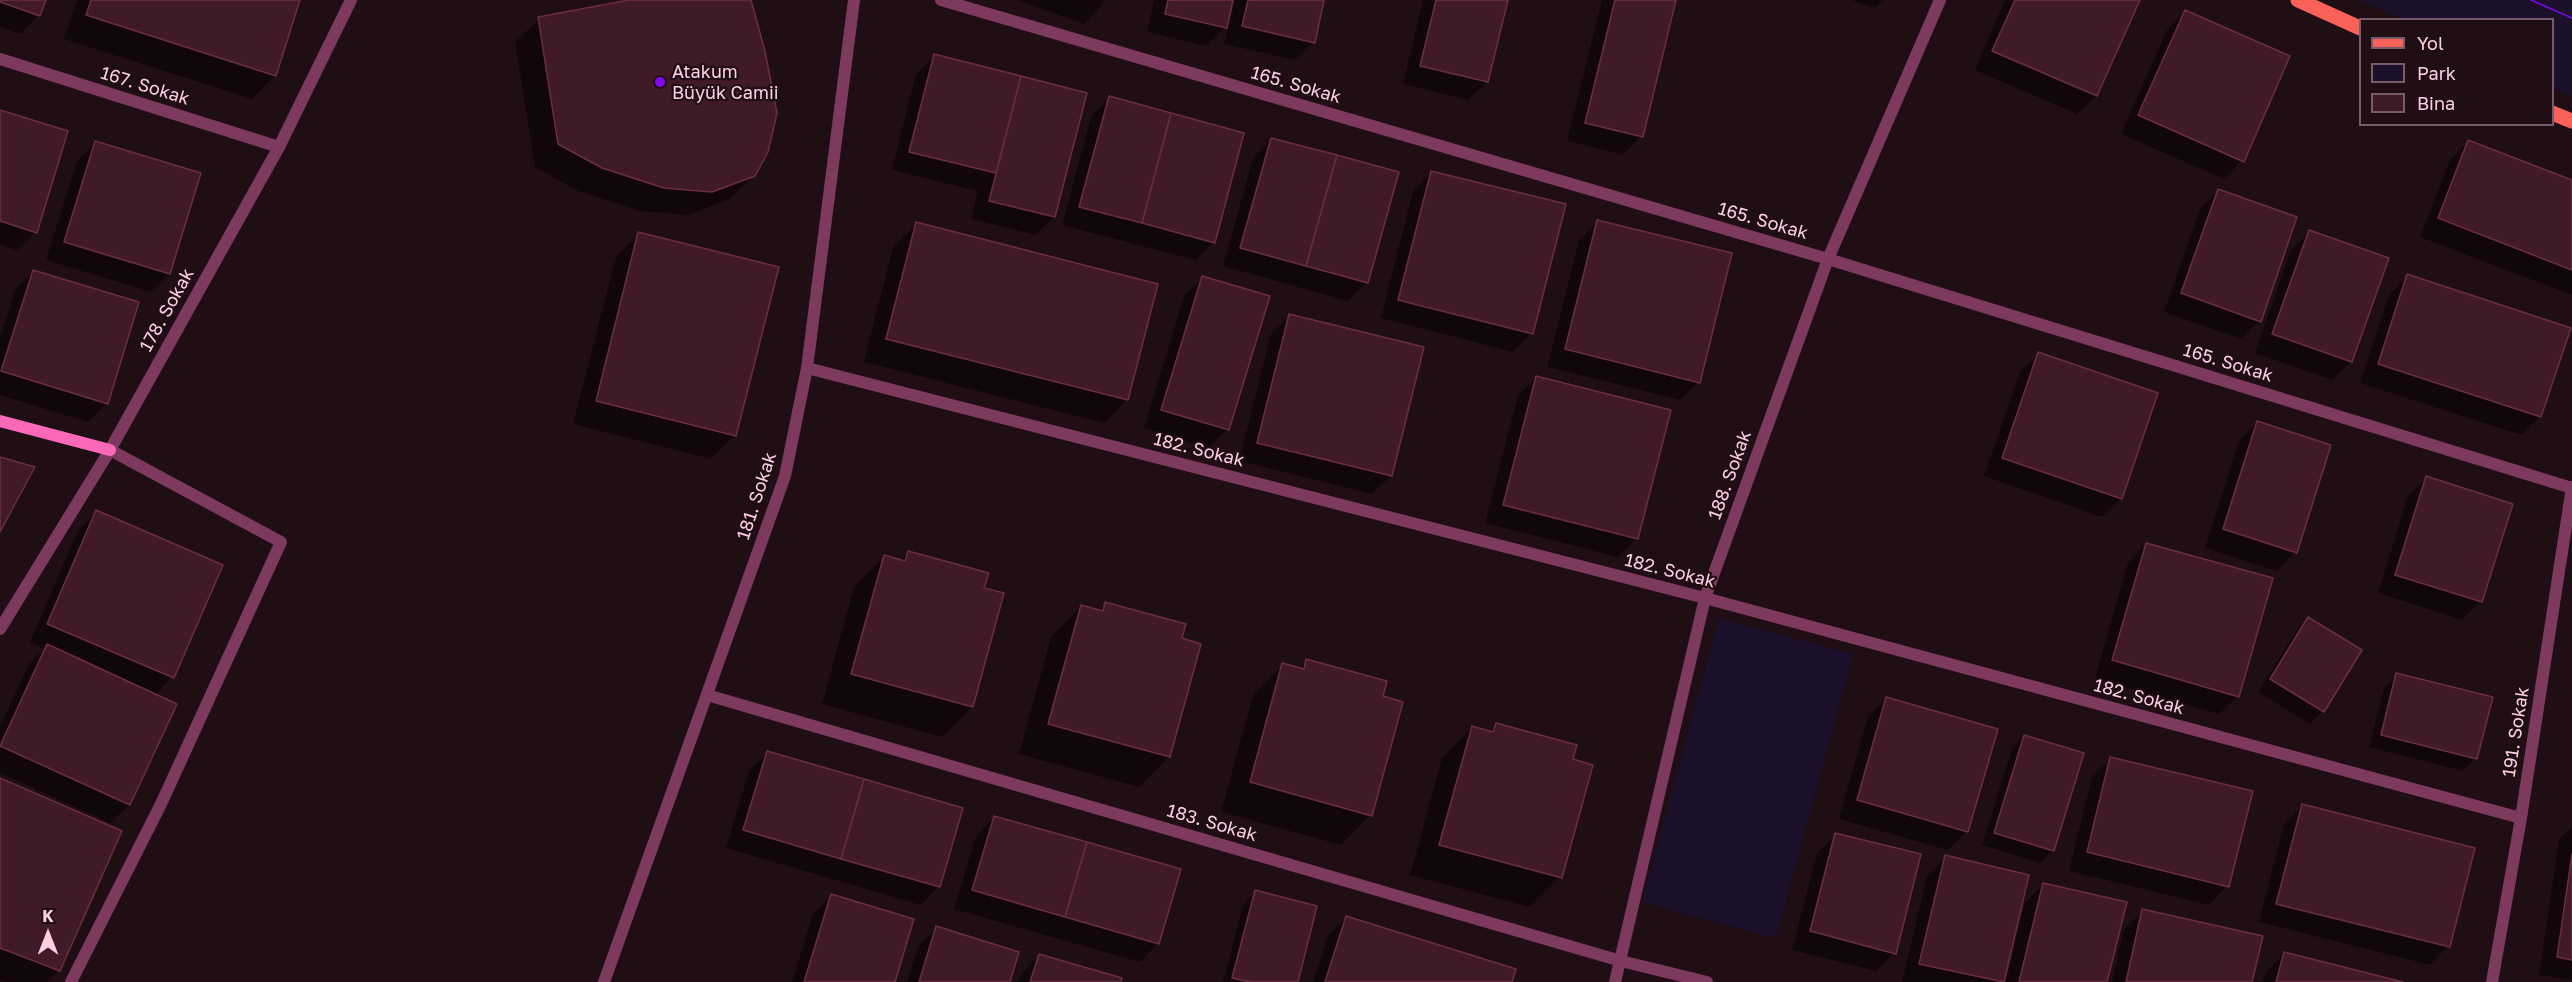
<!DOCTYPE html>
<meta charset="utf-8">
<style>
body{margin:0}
#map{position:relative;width:2572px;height:982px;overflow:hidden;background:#200e15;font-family:"Golos Text",sans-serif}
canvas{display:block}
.legend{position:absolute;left:2359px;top:18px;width:195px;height:108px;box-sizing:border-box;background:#200e15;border:2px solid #785b68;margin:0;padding:8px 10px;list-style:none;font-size:18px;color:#fdcee4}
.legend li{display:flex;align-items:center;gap:12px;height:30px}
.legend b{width:30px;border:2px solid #785b68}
.north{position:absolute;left:18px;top:904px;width:60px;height:60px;-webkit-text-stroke:4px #200e15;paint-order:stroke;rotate:0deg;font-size:16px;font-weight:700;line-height:24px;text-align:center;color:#fdcee4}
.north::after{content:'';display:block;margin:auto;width:21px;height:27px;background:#fdcee4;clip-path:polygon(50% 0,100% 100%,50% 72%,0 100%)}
</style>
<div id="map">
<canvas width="2572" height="982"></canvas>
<ul class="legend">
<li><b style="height:8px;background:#fa6259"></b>Yol</li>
<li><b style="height:16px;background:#1b112a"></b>Park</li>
<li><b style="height:16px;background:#411a28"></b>Bina</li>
</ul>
<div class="north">K</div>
</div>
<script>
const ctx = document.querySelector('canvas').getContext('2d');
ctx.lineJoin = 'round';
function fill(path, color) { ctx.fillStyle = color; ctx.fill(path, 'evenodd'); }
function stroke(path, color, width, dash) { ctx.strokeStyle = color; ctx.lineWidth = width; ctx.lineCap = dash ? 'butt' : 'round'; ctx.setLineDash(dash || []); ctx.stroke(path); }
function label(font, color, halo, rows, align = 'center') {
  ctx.font = font + ' "Golos Text",sans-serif'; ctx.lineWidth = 4.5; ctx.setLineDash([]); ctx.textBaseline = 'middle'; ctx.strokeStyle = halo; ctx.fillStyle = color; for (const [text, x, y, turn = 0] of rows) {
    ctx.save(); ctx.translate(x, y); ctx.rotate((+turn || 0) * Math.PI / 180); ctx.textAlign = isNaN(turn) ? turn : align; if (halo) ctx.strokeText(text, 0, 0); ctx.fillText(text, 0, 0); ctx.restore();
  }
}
fill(new Path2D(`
 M 2359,0 L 2572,0 L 2572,97 L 2553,88 L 2552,20 L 2402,19 Z
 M 1719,618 L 1853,654 L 1776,938 L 1642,902 Z`), '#1b112a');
fill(new Path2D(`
 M 0,0 L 44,0 L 39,15 L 20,34 L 0,27 Z
 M 77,0 L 299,0 L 275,75 L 252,99 L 64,39 Z
 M 638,0 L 749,0 L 754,175 L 730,199 L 688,215 L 640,211 L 578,191 L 535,167 L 515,42 L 539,19 Z
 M 1017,0 L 1104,0 L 1102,5 L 1084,24 Z
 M 1154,0 L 1232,0 L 1228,17 L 1231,18 L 1235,0 L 1323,0 L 1313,42 L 1295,60 L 1224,44 L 1229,23 L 1207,46 L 1147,32 Z
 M 1423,0 L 1506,0 L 1487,81 L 1468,100 L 1403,84 Z
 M 1602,0 L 1675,0 L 1641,136 L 1623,155 L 1567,141 Z
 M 1851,0 L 1883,0 L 1875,8 Z
 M 2005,0 L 2138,0 L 2096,96 L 2077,114 L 1975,70 Z
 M 2185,12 L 2242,161 L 2224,179 L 2121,134 L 2167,30 Z
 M 935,56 L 1085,94 L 1054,217 L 1035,235 L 971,219 L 978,191 L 892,170 L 916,74 Z
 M 1109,98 L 1214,242 L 1195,260 L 1062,225 L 1091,117 Z
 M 0,112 L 35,232 L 17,250 L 0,245 Z
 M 1271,139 L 1367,282 L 1348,301 L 1223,266 L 1253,158 Z
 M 96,142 L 169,274 L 151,292 L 46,260 L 77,161 Z
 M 2468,142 L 2572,181 L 2572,295 L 2420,237 L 2450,160 Z
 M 1431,172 L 1532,333 L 1513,352 L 1381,318 L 1413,191 Z
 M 2218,191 L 2259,321 L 2241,339 L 2164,312 L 2200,209 Z
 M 1597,222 L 1698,382 L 1680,400 L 1547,367 L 1579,240 Z
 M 917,224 L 1127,400 L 1104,423 L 864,362 L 893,247 Z
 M 2310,232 L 2387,259 L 2351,362 L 2332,380 L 2255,353 L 2291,250 Z
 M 639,234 L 777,268 L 734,436 L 711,459 L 573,424 L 616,257 Z
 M 33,272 L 107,403 L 88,422 L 0,395 L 0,338 L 15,290 Z
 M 2408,276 L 2540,417 L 2521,435 L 2360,383 L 2389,295 Z
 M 1203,277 L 1227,429 L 1209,448 L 1144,428 L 1184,296 Z
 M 1290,315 L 1391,476 L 1372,494 L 1239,461 L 1271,334 Z
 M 2038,354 L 2121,498 L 2102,517 L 1984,476 L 2020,372 Z
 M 1536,377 L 1637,538 L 1618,557 L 1485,523 L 1518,396 Z
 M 2257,423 L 2295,552 L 2277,571 L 2205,548 L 2239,441 Z
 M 2427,478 L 2480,601 L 2462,620 L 2378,593 L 2408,496 Z
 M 97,512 L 221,566 L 172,677 L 154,696 L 175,705 L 129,805 L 110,823 L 0,773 L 0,726 L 29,664 L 44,649 L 30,642 L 78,531 Z
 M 2146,544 L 2238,696 L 2219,714 L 2095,679 L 2128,563 Z
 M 908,553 L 982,589 L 972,707 L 942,737 L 822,704 L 854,587 L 884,557 L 900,561 Z
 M 1106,603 L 1180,639 L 1169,757 L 1139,787 L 1019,754 L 1051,637 L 1081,607 L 1098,611 Z
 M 2308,619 L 2360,651 L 2323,711 L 2310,724 L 2258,692 L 2296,631 Z
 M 1307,661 L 1381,697 L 1370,815 L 1341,845 L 1221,812 L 1253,695 L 1283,665 L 1298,669 Z
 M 2397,675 L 2476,758 L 2463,771 L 2369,747 L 2384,688 Z
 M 1886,699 L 1967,831 L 1948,850 L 1839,819 L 1868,717 Z
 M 1497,724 L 1560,877 L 1530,907 L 1410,875 L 1442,758 L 1472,728 L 1489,732 Z
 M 2024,736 L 2053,850 L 2040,863 L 1982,845 L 2012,749 Z
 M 767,753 L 939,886 L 921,905 L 726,848 L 749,771 Z
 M 2111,758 L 2227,886 L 2209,905 L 2069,871 L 2092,777 Z
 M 0,780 L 59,970 L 47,982 L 6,982 L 0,980 Z
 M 2302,806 L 2448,946 L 2430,965 L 2259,922 L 2284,824 Z
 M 994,817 L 1158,943 L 1140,962 L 954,909 L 976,836 Z
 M 2572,827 L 2572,980 L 2539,975 L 2559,839 Z
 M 1836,834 L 1894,953 L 1876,971 L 1792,950 L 1817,853 Z
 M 1946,857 L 2027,876 L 2002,982 L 1902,982 L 1927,876 Z
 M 2043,884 L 2106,982 L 2006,982 L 2025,903 Z
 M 1255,892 L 1296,982 L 1223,982 L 1243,905 Z
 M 831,896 L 894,982 L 792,982 L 813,914 Z
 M 2143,911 L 2251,982 L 2112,982 L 2124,929 Z
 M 1346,917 L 1510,982 L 1313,982 L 1328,936 Z
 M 936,928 L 1008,982 L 907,982 L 918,947 Z
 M 2285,953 L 2397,982 L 2263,982 L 2266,972 Z
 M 1039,955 L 1120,982 L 1018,982 L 1021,974 Z`), '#0007');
const building = new Path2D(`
 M 0,0 L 46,0 L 40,16 L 0,2 Z
 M 91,0 L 300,0 L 276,76 L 86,15 Z
 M 629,0 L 751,0 L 765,51 L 777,113 L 768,152 L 755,176 L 712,192 L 664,188 L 602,168 L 558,144 L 538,17 Z
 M 1168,0 L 1233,0 L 1227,28 L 1165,14 Z
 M 1248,0 L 1324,0 L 1315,43 L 1242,26 Z
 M 1436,0 L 1508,0 L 1488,82 L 1420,66 Z
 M 1615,0 L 1676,0 L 1643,137 L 1585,123 Z
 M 2015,0 L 2140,0 L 2097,96 L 1992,51 Z
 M 2185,10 L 2290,56 L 2244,162 L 2138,115 Z
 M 934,54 L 1021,76 L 996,173 L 909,152 Z
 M 1021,76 L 1087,93 L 1055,217 L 989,201 Z
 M 1109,96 L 1171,113 L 1142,223 L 1079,207 Z
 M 0,110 L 68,131 L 37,233 L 0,221 Z
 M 1171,113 L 1244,133 L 1215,243 L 1142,223 Z
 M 1271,138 L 1337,155 L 1306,266 L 1240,248 Z
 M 2468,140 L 2572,180 L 2572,270 L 2438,218 Z
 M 95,141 L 201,173 L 170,274 L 64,242 Z
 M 1337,155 L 1399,172 L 1368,283 L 1306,266 Z
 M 1431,171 L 1566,204 L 1533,334 L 1398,300 Z
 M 2218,189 L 2297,217 L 2261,322 L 2181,293 Z
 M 1597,220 L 1732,253 L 1700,383 L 1565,349 Z
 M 916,222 L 1158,284 L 1128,400 L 886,339 Z
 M 2309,230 L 2389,258 L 2352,362 L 2272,334 Z
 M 638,232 L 779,267 L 736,436 L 596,401 Z
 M 33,270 L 139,302 L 108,404 L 1,371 Z
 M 2407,274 L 2571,328 L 2541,417 L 2378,364 Z
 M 1202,276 L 1270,296 L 1229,430 L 1161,410 Z
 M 1289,314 L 1424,347 L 1392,476 L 1257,443 Z
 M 2038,352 L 2158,393 L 2122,499 L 2002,458 Z
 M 1536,376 L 1671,410 L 1638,539 L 1503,505 Z
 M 2257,421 L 2331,445 L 2297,553 L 2223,529 Z
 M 0,457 L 35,467 L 0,532 Z
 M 2426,476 L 2513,504 L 2482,602 L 2395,575 Z
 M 96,510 L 223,565 L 174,678 L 47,624 Z
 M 2146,543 L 2273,578 L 2239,697 L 2112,660 Z
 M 908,551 L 989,573 L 984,588 L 1004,593 L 973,707 L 851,674 L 884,555 L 905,561 Z
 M 1105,602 L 1186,624 L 1182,638 L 1201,644 L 1170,757 L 1048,724 L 1081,605 L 1103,611 Z
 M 2308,617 L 2362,650 L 2324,712 L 2270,679 Z
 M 47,644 L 177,704 L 130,805 L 0,746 Z
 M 1306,659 L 1387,681 L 1383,696 L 1403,702 L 1372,816 L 1250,782 L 1282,663 L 1304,669 Z
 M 2396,673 L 2493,697 L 2477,759 L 2381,735 Z
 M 1886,697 L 1998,729 L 1968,832 L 1857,800 Z
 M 1496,723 L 1577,745 L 1573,759 L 1593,765 L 1562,878 L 1439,845 L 1472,726 L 1493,732 Z
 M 2024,735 L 2084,753 L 2054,851 L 1994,833 Z
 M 767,751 L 864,779 L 841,859 L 743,830 Z
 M 2110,757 L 2253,791 L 2229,887 L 2087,852 Z
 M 0,778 L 122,831 L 60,971 L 0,948 Z
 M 864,779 L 963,808 L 940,887 L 841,859 Z
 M 2302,804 L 2475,848 L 2450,947 L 2276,904 Z
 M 994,816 L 1087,842 L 1065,917 L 972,890 Z
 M 1835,833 L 1921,854 L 1896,954 L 1810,931 Z
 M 1087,842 L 1181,869 L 1159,944 L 1065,917 Z
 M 2572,854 L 2572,960 L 2557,957 Z
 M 1945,855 L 2029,875 L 2004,982 L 1919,964 Z
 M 2043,883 L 2127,902 L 2107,982 L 2019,982 Z
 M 1255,890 L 1317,906 L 1298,982 L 1250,982 L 1232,978 Z
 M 831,894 L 914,919 L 895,982 L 804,982 Z
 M 2142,909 L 2263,936 L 2252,982 L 2126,982 Z
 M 1346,916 L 1516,969 L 1512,982 L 1325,982 Z
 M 936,926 L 1019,952 L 1010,982 L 919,982 Z
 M 2284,952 L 2403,982 L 2276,982 Z
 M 1039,954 L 1122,978 L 1121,982 L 1030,982 Z`);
fill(building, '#411a28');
stroke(building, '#6c2d44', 1.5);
stroke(new Path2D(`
 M 941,0 L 1828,259 L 2572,488
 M 0,59 L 279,147
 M 807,368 L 1705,598 L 2521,818
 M 0,629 L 110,450 L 279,147 L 351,0
 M 707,695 L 1621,961 L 1707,982
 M 71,982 L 161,804 L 281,542 L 110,450
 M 604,982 L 785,476 L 807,368 L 854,0
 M 1615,982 L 1705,598 L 1828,259 L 1940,0
 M 2492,982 L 2521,818 L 2572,487`), '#7e3a5e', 12);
stroke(new Path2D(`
 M 0,421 L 110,450`), '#fa68b8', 12);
stroke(new Path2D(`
 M 2298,0 L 2360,28
 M 2552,113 L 2572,121`), '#fa6259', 15);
stroke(new Path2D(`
 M 2531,0 L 2572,18`), '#8308f0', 1.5);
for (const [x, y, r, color] of [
 [660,82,6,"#8308f0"]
]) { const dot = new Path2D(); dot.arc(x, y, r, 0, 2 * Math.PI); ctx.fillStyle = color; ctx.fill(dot); stroke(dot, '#200e15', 2); }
label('18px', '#fdcee4', '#200e15', [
 ["Atakum",672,72],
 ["Büyük Camii",672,93]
], 'left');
label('18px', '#fdcee4', '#200e15', [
 ["165. Sokak",1296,85,16],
 ["167. Sokak",145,86,17],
 ["165. Sokak",1763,221,16],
 ["178. Sokak",167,310,-61],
 ["165. Sokak",2228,363,17],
 ["182. Sokak",1199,450,14],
 ["188. Sokak",1730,475,-70],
 ["181. Sokak",757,496,-72],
 ["182. Sokak",1670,571,14],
 ["182. Sokak",2139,697,15],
 ["191. Sokak",2516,732,-81],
 ["183. Sokak",1212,823,16]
]);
</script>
